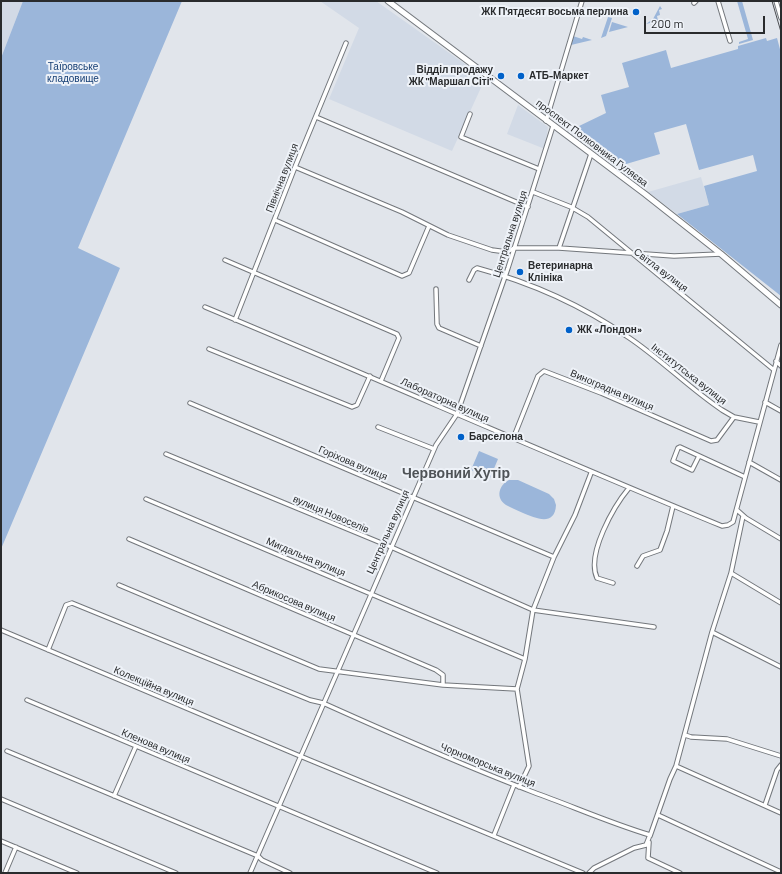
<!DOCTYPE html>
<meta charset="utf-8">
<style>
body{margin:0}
#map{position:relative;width:782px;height:874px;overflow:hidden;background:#e1e5eb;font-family:Barlow,sans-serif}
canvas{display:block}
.frame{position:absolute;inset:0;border:2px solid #292b2d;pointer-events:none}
.scale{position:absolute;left:644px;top:16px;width:121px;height:18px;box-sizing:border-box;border:2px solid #292b2d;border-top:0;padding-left:5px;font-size:12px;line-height:14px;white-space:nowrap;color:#292b2d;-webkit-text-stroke:3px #eef2f8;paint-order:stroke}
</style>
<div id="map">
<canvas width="782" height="874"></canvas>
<div class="frame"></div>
<div class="scale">200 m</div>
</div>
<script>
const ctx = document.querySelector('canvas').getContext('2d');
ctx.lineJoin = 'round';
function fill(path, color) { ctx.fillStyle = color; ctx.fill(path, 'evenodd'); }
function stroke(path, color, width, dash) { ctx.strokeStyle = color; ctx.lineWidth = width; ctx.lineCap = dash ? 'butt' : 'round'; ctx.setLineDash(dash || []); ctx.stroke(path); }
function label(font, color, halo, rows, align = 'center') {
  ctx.font = font + ' Barlow,sans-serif'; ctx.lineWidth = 4; ctx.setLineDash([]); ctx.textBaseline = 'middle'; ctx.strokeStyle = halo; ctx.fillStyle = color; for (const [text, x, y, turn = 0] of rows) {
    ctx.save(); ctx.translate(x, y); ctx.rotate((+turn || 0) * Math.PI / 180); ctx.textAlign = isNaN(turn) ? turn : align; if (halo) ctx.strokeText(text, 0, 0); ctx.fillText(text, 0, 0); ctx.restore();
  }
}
fill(new Path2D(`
 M 1,1 L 23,1 L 1,58 Z
 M 320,1 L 376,1 L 486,79 L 484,81 L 452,151 L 329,99 L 359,28 Z
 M 518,105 L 548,127 L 545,149 L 507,134 Z
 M 701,177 L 709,205 L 677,214 L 648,192 Z`), '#d2dae6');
fill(new Path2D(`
 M 23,1 L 182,1 L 78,248 L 120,268 L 1,549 L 1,58 Z
 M 737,1 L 742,1 L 753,40 L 739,44 L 739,42 L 748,39 Z
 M 660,6 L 662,9 L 659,10 L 660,15 L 657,16 L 658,21 L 646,24 L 653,19 Z
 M 608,17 L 612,18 L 606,36 L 601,38 Z
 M 612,22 L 628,27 L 609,32 Z
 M 573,36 L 582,39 L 583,37 L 592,40 L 571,45 Z
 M 766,38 L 767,41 L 777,38 L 781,53 L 781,296 L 677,214 L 709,205 L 704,186 L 757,171 L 753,155 L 699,170 L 686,124 L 654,133 L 660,154 L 616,167 L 573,134 L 577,127 L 606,113 L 601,95 L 629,87 L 622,63 L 666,50 L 671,68 L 738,49 L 738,46 Z
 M 479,451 L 498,459 L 490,478 L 471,470 Z
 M 509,480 L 518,480 L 549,494 L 554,499 L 556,505 C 555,527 535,518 523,513 C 517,510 511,508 506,505 C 495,498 499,485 509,480 Z`), '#9bb6da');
const street = new Path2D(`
 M 718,1 L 730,41
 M 776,1 L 781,18
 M 694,3 L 696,1
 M 470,114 L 461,137 L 539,169
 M 316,117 L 528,207
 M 546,121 L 582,1
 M 295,167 L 402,212 L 448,235 L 492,250 L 507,252 L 514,248 L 559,248 L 674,256 L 721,254
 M 533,192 L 571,207 L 588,217 L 774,370
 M 275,220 L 402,276 L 409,273 L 429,226
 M 559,248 L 591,154
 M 225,260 L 397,334 L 399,338 L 381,381
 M 469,280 L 474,270 L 477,268 C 529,282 583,306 628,337 C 661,359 689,388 722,410 L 734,417 L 759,422
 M 436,289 L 437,324 L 439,328 L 481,346
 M 205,307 C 378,379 549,455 722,526 L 728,525 L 733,522 L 781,345
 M 235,320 L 295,167 L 346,43
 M 209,349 L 352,407 L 357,405 L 370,376
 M 776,361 L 781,366
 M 765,402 L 781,411
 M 190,403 L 554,557
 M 378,427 L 434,449
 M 513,439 L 538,376 L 544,371 L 601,393 L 711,441 L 717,440 L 734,417
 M 166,454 L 391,547 L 533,610 L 654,627
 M 699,456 L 692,470 L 673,461 L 678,448 L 680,447 L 745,477
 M 749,462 L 781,480
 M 146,499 L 525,659
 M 737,510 L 746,518 L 781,539
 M 743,516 L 731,573 L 781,603
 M 129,539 L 436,670 L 443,675 L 443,685
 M 637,566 L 643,556 L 660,550 L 667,531 L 673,506
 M 731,573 L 712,632 L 781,667
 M 613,583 L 597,578 C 586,554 614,506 629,488
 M 119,585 L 319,669 L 443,685 L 517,689
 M 1,630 L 300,756 L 583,873
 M 712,632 L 676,766 L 781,813
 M 48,650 L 66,605 L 72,603 L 310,700 L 323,703 C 392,734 462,765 533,792 C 572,806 610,823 650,835 L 646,845 L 634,848 L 594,868 L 589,873
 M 27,700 L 437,873
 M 685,735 L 691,737 L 727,739 L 781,756
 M 7,751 L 258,856 L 262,860 L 290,873
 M 519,787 L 529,766 L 517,689 L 525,659 L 533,610 L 554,557 L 575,515 L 591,473
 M 114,796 L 136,746
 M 1,799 L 176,873
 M 765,805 L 777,770 L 781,765
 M 658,815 L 781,872
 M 494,835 L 514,785
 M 650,836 L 670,779 L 676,766
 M 1,841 L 77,873
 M 649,842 L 648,858 L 680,873
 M 5,873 L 16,847
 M 250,873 L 436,445 L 457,414 L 508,268 L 553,126`);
const secondary = new Path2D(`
 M 388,1 L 645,194 L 721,254 L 781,305`);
stroke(street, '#73777c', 5.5);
stroke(secondary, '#73777c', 7);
stroke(street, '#fff', 3.5);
stroke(secondary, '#fff', 5);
stroke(new Path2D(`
 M 772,1 L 781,32`), '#4c4e51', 1);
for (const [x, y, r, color] of [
 [636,12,4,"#0061c9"],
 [501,76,4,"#0061c9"],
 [521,76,4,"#0061c9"],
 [520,272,4,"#0061c9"],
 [569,330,4,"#0061c9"],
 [461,437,4,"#0061c9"]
]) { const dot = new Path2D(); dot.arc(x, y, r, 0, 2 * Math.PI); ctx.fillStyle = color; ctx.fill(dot); stroke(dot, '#eef2f8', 1.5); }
label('bold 10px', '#292b2d', '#eef2f8', [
 ["ЖК П'ятдесят восьма перлина",628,12,"right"],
 ["Відділ продажу",493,70,"right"],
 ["ЖК \"Маршал Сіті\"",493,82,"right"],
 ["АТБ-Маркет",529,76],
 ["Ветеринарна",528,266],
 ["Клініка",528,278],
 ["ЖК «Лондон»",577,330],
 ["Барселона",469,437]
], 'left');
label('10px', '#153e74', '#eef2f8', [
 ["Таїровське",73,67],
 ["кладовище",73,79]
]);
label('10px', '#292b2d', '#eef2f8', [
 ["проспект Полковника Гуляєва",592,143,37],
 ["Північна вулиця",282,178,-69],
 ["Центральна вулиця",510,234,-72],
 ["Світла вулиця",661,270,37],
 ["Інститутська вулиця",689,374,38],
 ["Виноградна вулиця",612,390,23],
 ["Лабораторна вулиця",445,400,24],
 ["Горіхова вулиця",353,463,23],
 ["вулиця Новоселів",331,514,23],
 ["Центральна вулиця",388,532,-66],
 ["Мигдальна вулиця",306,557,23],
 ["Абрикосова вулиця",294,601,23],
 ["Колекційна вулиця",154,686,23],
 ["Кленова вулиця",156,746,23],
 ["Чорноморська вулиця",488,765,22]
]);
label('bold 14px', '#4f5357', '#eef2f8', [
 ["Червоний Хутір",456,473]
]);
</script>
